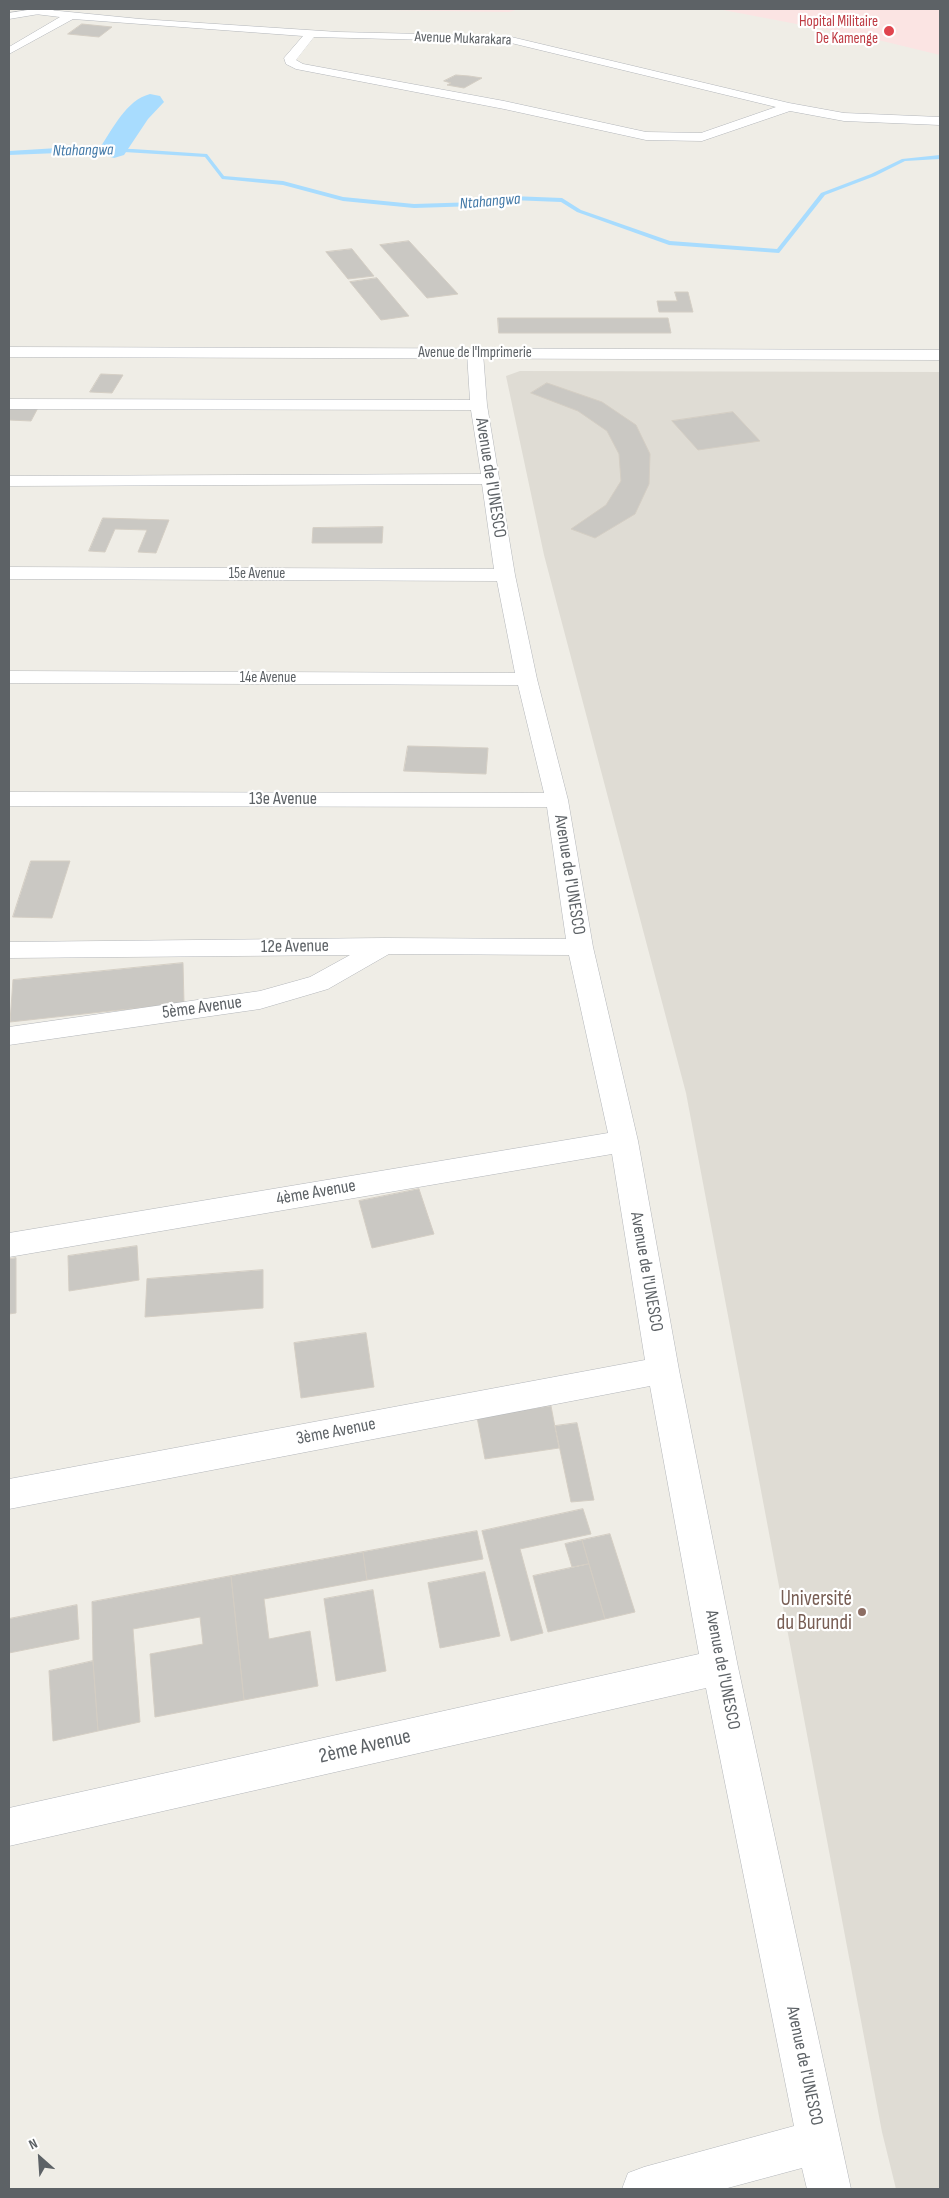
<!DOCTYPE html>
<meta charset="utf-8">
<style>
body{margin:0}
#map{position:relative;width:949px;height:2198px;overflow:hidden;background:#efede6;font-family:"Sofia Sans Condensed",sans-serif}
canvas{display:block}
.frame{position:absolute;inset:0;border:10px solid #5d6266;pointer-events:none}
.north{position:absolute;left:15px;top:2133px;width:50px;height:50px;-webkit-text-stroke:4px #fff;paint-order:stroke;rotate:334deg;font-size:14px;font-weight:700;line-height:20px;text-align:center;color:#5d6266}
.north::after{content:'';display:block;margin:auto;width:18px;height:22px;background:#5d6266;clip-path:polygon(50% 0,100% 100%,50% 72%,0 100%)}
</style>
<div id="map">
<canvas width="949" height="2198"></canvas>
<div class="frame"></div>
<div class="north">N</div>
</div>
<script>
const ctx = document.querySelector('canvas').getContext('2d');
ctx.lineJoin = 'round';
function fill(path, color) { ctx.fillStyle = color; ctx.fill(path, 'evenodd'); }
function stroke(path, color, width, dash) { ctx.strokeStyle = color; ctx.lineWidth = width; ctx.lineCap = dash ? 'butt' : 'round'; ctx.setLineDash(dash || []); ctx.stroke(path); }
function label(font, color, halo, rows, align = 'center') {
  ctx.font = font + ' "Sofia Sans Condensed",sans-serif'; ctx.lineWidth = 4.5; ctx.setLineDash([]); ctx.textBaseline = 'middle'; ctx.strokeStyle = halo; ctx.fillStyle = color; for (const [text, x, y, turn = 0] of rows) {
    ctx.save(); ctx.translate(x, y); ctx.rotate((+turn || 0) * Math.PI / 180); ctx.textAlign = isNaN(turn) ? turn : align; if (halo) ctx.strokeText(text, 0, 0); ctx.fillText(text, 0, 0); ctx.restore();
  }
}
fill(new Path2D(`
 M 520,371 L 940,372 L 940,2189 L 896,2189 L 882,2132 L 686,1093 L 544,555 L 506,376 Z`), '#dfdcd4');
fill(new Path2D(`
 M 320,9 L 519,9 L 509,12 Z
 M 718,9 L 940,9 L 940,55 L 870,38 Z`), '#fbe4e3');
fill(new Path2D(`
 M 58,148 L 133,149 L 207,154 L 224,176 L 283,181 L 343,197 L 414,204 L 477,202 L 511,196 L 562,198 L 581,210 L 670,241 L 777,249 L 821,193 L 871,174 L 902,159 L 940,155 L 940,159 L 905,161 L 875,176 L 825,195 L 779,253 L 669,245 L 577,212 L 561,202 L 511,200 L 477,206 L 414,208 L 343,201 L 283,185 L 222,179 L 205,157 L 108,151 L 9,155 L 9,151 Z`), '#a8dcfe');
fill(new Path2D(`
 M 150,94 L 160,96 L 164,102 L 148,119 L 124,155 L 114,158 L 104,155 L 99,149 C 113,129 126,100 150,94 Z`), '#a8dcfe');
const building = new Path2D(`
 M 82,24 L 112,27 L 99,37 L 68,34 Z
 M 456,75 L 469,76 L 482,78 L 464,88 L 447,85 L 451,83 L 444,81 Z
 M 409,241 L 458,294 L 427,298 L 380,245 Z
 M 352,249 L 374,276 L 348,279 L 326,252 Z
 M 377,278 L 409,316 L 381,320 L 350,282 Z
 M 675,292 L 688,292 L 693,312 L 659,312 L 657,301 L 677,301 Z
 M 498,318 L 668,318 L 671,333 L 499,333 Z
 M 101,374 L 123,375 L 112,393 L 90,392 Z
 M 547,383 L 602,402 L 636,425 L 650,454 L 649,484 L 635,514 L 595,538 L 571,529 L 606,505 L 621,481 L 619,454 L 607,431 L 578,411 L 531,393 Z
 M 9,405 L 39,406 L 31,421 L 9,420 Z
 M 733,412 L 760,441 L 698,450 L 672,421 Z
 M 103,518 L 169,520 L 156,553 L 138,552 L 147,530 L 115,529 L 105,552 L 89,551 Z
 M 383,527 L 382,543 L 312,543 L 313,528 Z
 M 408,746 L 488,748 L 486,774 L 404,771 Z
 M 31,861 L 70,861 L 52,918 L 13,917 Z
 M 183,963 L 184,1003 L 10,1022 L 13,980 Z
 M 419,1189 L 434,1234 L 372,1248 L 359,1201 Z
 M 137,1246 L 139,1280 L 69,1291 L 68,1256 Z
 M 16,1258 L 16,1313 L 9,1314 L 9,1259 Z
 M 263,1270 L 263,1308 L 145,1317 L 147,1279 Z
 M 366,1333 L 374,1387 L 301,1398 L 294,1343 Z
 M 551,1406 L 559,1448 L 485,1459 L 477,1417 Z
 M 577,1423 L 594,1500 L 571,1502 L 555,1426 Z
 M 583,1509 L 591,1534 L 520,1549 L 543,1633 L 511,1641 L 482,1531 Z
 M 477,1531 L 483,1559 L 367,1580 L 363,1552 Z
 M 610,1534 L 635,1612 L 605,1619 L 582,1540 Z
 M 582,1540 L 589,1564 L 572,1567 L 565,1544 Z
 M 363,1552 L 367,1580 L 264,1599 L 269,1639 L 310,1631 L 318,1686 L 244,1700 L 231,1576 Z
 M 589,1564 L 605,1619 L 548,1632 L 533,1576 Z
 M 485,1572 L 500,1636 L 440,1648 L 428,1583 Z
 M 231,1576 L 244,1700 L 155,1717 L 150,1654 L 203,1644 L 200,1617 L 133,1629 L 140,1722 L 98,1731 L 93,1661 L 92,1602 Z
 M 373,1590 L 386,1671 L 336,1681 L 324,1599 Z
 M 77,1605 L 79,1639 L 9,1653 L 9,1619 Z
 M 93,1661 L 98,1731 L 53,1741 L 49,1671 Z`);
fill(building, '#cac8c3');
stroke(building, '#d4cec4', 1);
const minor = new Path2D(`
 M 39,9 L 140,19 L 338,32 L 507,36 L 789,103 L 844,113 L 940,117 L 940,125 L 844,121 L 790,111 L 702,141 L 646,140 L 504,109 L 296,69 L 286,64 L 284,58 L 303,36 L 73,19 L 9,54 L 9,47 L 60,17 L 35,14 L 34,12 ZM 314,37 L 507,42 L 776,107 L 701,133 L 646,132 L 504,101 L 303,64 L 296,60 Z
 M 475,348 L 483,353 L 487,405 L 515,575 L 537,679 L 568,800 L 593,947 L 638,1141 L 679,1370 L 738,1667 L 851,2189 L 807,2189 L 802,2168 L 724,2189 L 622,2189 L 628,2173 L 644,2167 L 794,2126 L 706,1688 L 9,1846 L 9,1808 L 699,1654 L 650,1386 L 9,1509 L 9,1479 L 645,1360 L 612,1154 L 9,1257 L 9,1233 L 608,1133 L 569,955 L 389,954 L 328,989 L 260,1009 L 9,1045 L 9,1027 L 260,991 L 310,977 L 350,955 L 9,958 L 9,942 L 384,938 L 566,939 L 547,807 L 9,806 L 9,792 L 544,793 L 518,685 L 9,683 L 9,671 L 515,673 L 497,581 L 9,579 L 9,567 L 494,569 L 482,484 L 9,486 L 9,476 L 481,474 L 471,410 L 9,409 L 9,399 L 470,400 L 467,353 Z`);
const tertiary = new Path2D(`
 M 34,9 L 56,9 L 51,12 L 9,19 L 9,13 Z
 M 9,347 L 940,350 L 940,360 L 9,357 Z`);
stroke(minor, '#b3b6ba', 1);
stroke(tertiary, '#b3b6ba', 1);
fill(minor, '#fff');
fill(tertiary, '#fff');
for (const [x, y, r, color] of [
 [889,31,6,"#e0444e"],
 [862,1612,5,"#8d6e63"]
]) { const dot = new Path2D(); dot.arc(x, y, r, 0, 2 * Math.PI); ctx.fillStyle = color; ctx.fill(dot); stroke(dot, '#fff', 2); }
label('15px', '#be3a42', '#fff', [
 ["Hopital Militaire",878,22],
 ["De Kamenge",878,39]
], 'right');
label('15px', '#5d6266', '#fff', [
 ["Avenue Mukarakara",463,39,2],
 ["Avenue de l'Imprimerie",475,353],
 ["15e Avenue",257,574],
 ["14e Avenue",268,678]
]);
label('italic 16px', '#4178a7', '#fff', [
 ["Ntahangwa",83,151,-1],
 ["Ntahangwa",490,202,-5]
]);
label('18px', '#5d6266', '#fff', [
 ["Avenue de l'UNESCO",490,478,81],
 ["13e Avenue",283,799],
 ["Avenue de l'UNESCO",569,875,81],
 ["12e Avenue",295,947,-1],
 ["5ème Avenue",202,1008,-8],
 ["4ème Avenue",316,1193,-10],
 ["Avenue de l'UNESCO",646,1272,80],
 ["3ème Avenue",336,1432,-11],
 ["Avenue de l'UNESCO",722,1670,79],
 ["Avenue de l'UNESCO",804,2066,78]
]);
label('21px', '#785e54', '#fff', [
 ["Université",852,1600],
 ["du Burundi",852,1624]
], 'right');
label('21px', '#5d6266', '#fff', [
 ["2ème Avenue",365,1747,-13]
]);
</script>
